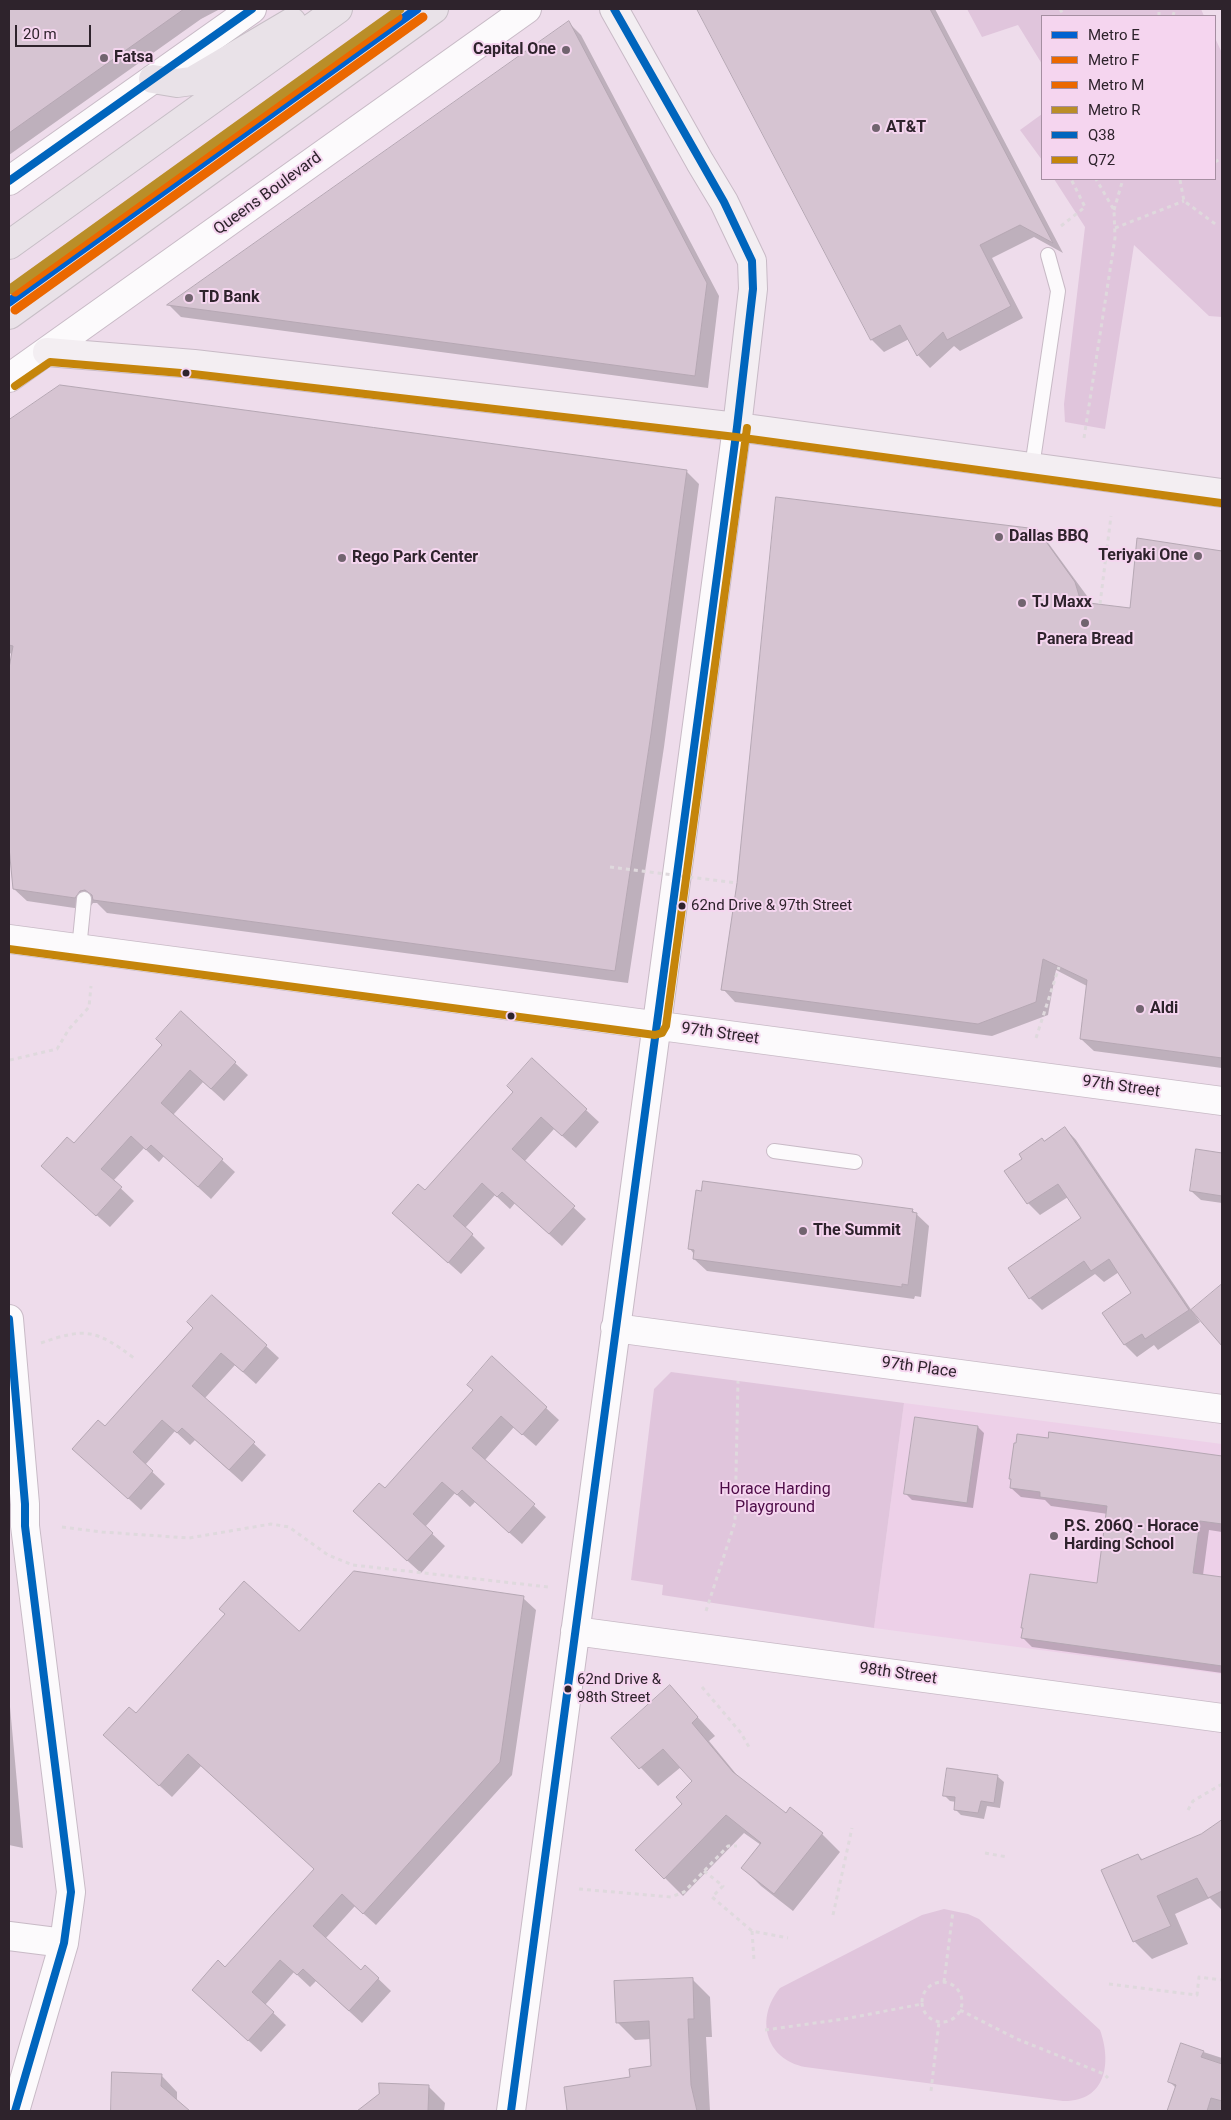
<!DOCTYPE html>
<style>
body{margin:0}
#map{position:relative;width:1231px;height:2120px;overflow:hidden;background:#eedceb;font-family:Roboto,sans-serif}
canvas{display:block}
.frame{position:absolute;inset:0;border:10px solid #2e232c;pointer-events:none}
.legend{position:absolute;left:1041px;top:15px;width:175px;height:165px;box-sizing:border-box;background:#f5d5ef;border:1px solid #a58ea1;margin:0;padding:6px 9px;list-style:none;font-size:15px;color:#2e232c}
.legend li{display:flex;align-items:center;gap:10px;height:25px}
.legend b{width:25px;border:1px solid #a58ea1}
.scale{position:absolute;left:15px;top:25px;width:76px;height:22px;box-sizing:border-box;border:2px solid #2e232c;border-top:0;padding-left:6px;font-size:15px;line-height:18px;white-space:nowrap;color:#2e232c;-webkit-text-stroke:4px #f5d5ef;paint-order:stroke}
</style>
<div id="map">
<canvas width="1231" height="2120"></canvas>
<div class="frame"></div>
<ul class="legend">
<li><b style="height:6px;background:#0062cf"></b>Metro E</li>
<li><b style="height:6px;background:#eb6800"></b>Metro F</li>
<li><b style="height:6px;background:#eb6800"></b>Metro M</li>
<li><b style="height:6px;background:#ba8e28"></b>Metro R</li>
<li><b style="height:6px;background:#0065bd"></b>Q38</li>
<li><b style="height:6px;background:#c5850b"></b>Q72</li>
</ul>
<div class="scale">20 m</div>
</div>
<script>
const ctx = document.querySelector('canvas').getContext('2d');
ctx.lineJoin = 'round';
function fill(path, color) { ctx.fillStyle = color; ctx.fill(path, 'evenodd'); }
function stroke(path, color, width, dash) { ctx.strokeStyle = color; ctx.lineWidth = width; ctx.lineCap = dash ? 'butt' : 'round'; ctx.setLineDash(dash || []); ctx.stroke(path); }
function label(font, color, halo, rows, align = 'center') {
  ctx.font = font + ' Roboto,sans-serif'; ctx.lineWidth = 4; ctx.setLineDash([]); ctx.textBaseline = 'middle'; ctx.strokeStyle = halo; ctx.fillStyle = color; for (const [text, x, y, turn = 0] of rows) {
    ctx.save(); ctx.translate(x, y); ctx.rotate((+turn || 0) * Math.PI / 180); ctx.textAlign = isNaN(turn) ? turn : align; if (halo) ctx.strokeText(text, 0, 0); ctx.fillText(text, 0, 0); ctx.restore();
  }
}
fill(new Path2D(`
 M 904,1403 L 1222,1444 L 1222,1674 L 874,1628 Z`), '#edd0e8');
fill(new Path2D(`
 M 967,9 L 1201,9 L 1204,16 L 1042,16 L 1042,64 L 1018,25 L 982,37 Z
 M 1215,38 L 1222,53 L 1222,317 L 1209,316 L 1134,245 L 1105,429 L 1065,422 L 1064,404 L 1085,227 L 1054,179 L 1215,179 Z
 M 1042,114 L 1042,160 L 1020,130 Z
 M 671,1372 L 904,1403 L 874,1628 L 662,1595 L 663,1585 L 631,1580 L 654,1389 Z
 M 944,1909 L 968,1914 L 979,1919 L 1100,2030 C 1112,2063 1106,2102 1063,2101 L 805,2067 C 765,2059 755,2018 780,1988 L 922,1915 Z`), '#e0c5dc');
fill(new Path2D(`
 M 9,9 L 220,9 L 201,19 L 9,155 Z
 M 698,9 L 935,9 L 1063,253 L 1034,237 L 992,258 L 1023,318 L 960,351 L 954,346 L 930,368 L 918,355 L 909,339 L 884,352 L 872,340 Z
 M 569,23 L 581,35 L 719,296 L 708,388 L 181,317 L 169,305 Z
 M 60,387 L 687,472 L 699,484 L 664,747 L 628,983 L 107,913 L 97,903 L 93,903 L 88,910 L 27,901 L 14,889 L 9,834 L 9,675 L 13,654 L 9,653 L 9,422 Z
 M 1037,531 L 1049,544 L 1087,596 L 1090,604 L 1131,610 L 1139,540 L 1222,553 L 1222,1068 L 1094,1051 L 1081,1039 L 1087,986 L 1056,970 L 1048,1015 L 992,1036 L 735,1002 L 723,989 Z
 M 163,1045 L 235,1063 L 248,1075 L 224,1101 L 203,1082 L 173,1115 L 235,1172 L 211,1199 L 164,1156 L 159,1162 L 144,1148 L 113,1181 L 134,1201 L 110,1227 L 55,1178 L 74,1145 Z
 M 515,1092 L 586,1110 L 599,1122 L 576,1148 L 554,1129 L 524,1162 L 586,1219 L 562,1246 L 515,1203 L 510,1209 L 495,1195 L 465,1228 L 485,1248 L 461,1274 L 406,1225 L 425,1192 Z
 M 1065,1128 L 1076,1140 L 1192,1311 L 1222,1286 L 1222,1344 L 1196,1314 L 1195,1315 L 1200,1322 L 1158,1350 L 1154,1345 L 1137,1357 L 1125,1345 L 1104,1313 L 1133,1293 L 1119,1272 L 1104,1282 L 1095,1274 L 1042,1310 L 1030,1298 L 1083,1218 L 1068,1197 L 1040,1215 L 1028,1203 L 1006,1171 Z
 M 1197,1151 L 1222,1154 L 1222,1203 L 1201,1200 L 1191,1191 Z
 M 912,1210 L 929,1226 L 921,1297 L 915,1296 L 914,1299 L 707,1271 L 694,1259 L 694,1254 L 690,1249 Z
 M 212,1296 L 279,1358 L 256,1384 L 235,1365 L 205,1398 L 266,1455 L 242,1482 L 195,1440 L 190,1445 L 175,1431 L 145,1465 L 165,1484 L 141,1510 L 87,1461 L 105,1428 L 195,1329 Z
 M 492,1358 L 559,1420 L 536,1446 L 514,1427 L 485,1460 L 546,1517 L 522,1544 L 475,1502 L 470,1507 L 455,1493 L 425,1527 L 445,1546 L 421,1573 L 367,1524 L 385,1490 L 475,1391 Z
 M 916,1418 L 978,1427 L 984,1433 L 973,1508 L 912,1500 L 906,1494 Z
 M 1050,1433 L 1222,1457 L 1222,1532 L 1209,1530 L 1203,1575 L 1222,1578 L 1222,1673 L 1032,1647 L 1023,1638 L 1098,1585 L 1108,1514 L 1051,1506 L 1045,1500 L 1021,1497 L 1011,1488 L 1049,1440 Z
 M 523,1598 L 536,1610 L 512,1775 L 376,1925 L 355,1906 L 325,1939 L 361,1971 L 366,1967 L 391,1991 L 362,2023 L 316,1981 L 310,1987 L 294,1972 L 265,2005 L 286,2025 L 261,2052 L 206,2002 L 225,1968 L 315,1869 L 201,1766 L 172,1797 L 117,1747 L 136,1715 L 299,1632 Z
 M 670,1687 L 715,1736 L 709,1741 L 741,1780 L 786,1815 L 822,1834 L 840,1852 L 793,1911 L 761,1886 L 743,1868 L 761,1845 L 744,1833 L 683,1896 L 637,1850 L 684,1804 L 694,1781 L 681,1767 L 658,1786 L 613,1738 Z
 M 9,1696 L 23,1848 L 9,1845 Z
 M 997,1776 L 1004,1782 L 1000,1808 L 987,1806 L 984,1819 L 961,1815 L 955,1809 L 956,1802 L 950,1801 L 944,1795 Z
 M 1222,1822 L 1222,1910 L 1210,1898 L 1175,1914 L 1188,1944 L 1152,1959 L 1134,1941 L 1138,1855 L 1144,1861 L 1202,1835 Z
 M 692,1979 L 710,1997 L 712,2037 L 706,2037 L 710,2111 L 569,2111 L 565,2089 L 631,2078 L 652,2067 L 651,2039 L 635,2040 L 617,2022 Z
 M 1182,2045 L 1222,2058 L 1222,2111 L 1168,2111 L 1176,2088 L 1170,2082 Z
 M 114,2073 L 161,2075 L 177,2092 L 177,2102 L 188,2111 L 112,2111 Z
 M 428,2086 L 445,2103 L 444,2111 L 359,2111 L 380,2095 Z`), '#0003');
const building = new Path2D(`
 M 9,9 L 184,9 L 9,133 Z
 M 697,9 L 930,9 L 1053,243 L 1020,225 L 980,245 L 1011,306 L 947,340 L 943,332 L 917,356 L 900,325 L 871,340 Z
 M 569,21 L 707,283 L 695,376 L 167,305 Z
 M 60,385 L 687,470 L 651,734 L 615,971 L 93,900 L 92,895 L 85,890 L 80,891 L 75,898 L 13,889 L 9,847 L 9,668 L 13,646 L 9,645 L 9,420 Z
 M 776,497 L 1037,529 L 1075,582 L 1081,602 L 1130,608 L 1137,538 L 1222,551 L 1222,1058 L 1080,1039 L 1087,980 L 1043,959 L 1036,1002 L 978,1024 L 721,990 L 737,883 Z
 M 181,1011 L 236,1062 L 211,1089 L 190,1070 L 161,1103 L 223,1159 L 198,1187 L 151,1145 L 146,1150 L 131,1136 L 101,1169 L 122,1187 L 96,1216 L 41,1166 L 67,1137 L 74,1143 L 162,1045 L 156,1039 Z
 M 532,1058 L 587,1109 L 562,1136 L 541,1117 L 512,1149 L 575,1206 L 549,1234 L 502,1192 L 497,1197 L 482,1183 L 453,1216 L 473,1234 L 448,1263 L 392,1213 L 418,1184 L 425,1190 L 513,1092 L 507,1086 Z
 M 1065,1127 L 1189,1310 L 1145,1339 L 1142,1334 L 1124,1345 L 1102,1313 L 1131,1293 L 1109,1259 L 1091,1271 L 1084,1261 L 1029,1299 L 1008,1268 L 1081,1218 L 1058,1184 L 1027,1204 L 1004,1171 L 1022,1159 L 1019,1154 L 1042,1138 L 1044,1141 Z
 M 1196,1149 L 1222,1153 L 1222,1196 L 1190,1191 Z
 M 703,1181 L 913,1209 L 912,1212 L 917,1213 L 908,1285 L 902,1284 L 902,1287 L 693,1259 L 694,1250 L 688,1249 L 696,1190 L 701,1191 Z
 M 1222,1284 L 1222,1346 L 1191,1310 Z
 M 212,1295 L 267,1345 L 243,1372 L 221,1353 L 192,1386 L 255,1442 L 229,1470 L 182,1428 L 177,1433 L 162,1420 L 133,1452 L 153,1471 L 128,1499 L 72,1449 L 98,1420 L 105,1426 L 193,1328 L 187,1322 Z
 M 492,1356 L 547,1407 L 522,1435 L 501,1416 L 472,1448 L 535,1504 L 509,1533 L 462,1490 L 457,1495 L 442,1482 L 413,1514 L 433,1533 L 407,1561 L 353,1511 L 379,1483 L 385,1488 L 402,1469 L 473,1390 L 467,1385 Z
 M 915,1417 L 978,1426 L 967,1503 L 904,1494 Z
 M 1049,1432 L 1222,1456 L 1222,1524 L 1200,1521 L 1193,1573 L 1222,1577 L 1222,1666 L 1021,1638 L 1023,1628 L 1021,1628 L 1030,1574 L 1097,1583 L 1107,1506 L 1040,1497 L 1040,1492 L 1010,1488 L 1011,1479 L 1009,1479 L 1014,1443 L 1016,1443 L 1017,1434 L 1048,1438 Z
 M 354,1571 L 524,1596 L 500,1762 L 363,1914 L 342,1894 L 313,1926 L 361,1970 L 365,1965 L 379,1978 L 349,2011 L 303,1969 L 297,1975 L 280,1960 L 252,1992 L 274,2012 L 248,2041 L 192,1990 L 218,1960 L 225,1967 L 314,1869 L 188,1754 L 159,1786 L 103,1735 L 129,1707 L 136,1713 L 225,1614 L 219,1609 L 244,1581 L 299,1631 Z
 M 670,1685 L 698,1717 L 692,1723 L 733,1772 L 786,1813 L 790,1807 L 823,1833 L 774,1894 L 741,1868 L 761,1843 L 726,1815 L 664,1879 L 635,1850 L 682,1804 L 676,1797 L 692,1781 L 663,1749 L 639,1769 L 611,1738 Z
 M 947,1768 L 998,1775 L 994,1803 L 981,1801 L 978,1813 L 954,1810 L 955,1797 L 943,1796 Z
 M 1222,1820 L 1222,1891 L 1208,1898 L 1197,1878 L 1157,1896 L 1171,1926 L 1133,1942 L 1101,1870 L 1138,1854 L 1141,1860 L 1201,1834 Z
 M 693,1978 L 694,2019 L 688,2019 L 691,2085 L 697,2111 L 567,2111 L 564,2087 L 630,2077 L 629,2069 L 651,2066 L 649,2021 L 616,2023 L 614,1981 Z
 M 1181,2043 L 1204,2051 L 1201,2057 L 1222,2064 L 1222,2101 L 1211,2098 L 1207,2111 L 1167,2111 L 1176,2085 L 1168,2082 Z
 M 112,2072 L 162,2074 L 161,2086 L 190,2111 L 111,2111 Z
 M 379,2083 L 429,2085 L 428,2111 L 357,2111 L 379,2094 Z`);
fill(building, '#d6c4d2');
stroke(building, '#b5a7b3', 1);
const service = new Path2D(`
 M 1032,467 L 1058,291 L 1048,255
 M 79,949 L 84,899
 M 774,1151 L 855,1162`);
const minor = new Path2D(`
 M 9,939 L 1222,1101
 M 9,1319 L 25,1504 L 25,1526 L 71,1892 L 64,1943 L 15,2111
 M 615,1328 L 1222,1409
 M 575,1631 L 1222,1718
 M 9,1936 L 64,1943
 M 511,2111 L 737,427`);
const tertiary = new Path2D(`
 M 9,181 L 252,9
 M 9,378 L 527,9`);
const secondary = new Path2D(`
 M 614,9 L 700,162 L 724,202 L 752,261 L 753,289 L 737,427
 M 47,352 L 194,364 L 737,427 L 1222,493`);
const primary = new Path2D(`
 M 153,79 L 177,83 L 192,81 L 292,22
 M 9,245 L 338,9
 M 9,315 L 434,9`);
stroke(service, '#c8bac6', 16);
stroke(minor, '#c8bac6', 30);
stroke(tertiary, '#c8bac6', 30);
stroke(secondary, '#c8bac6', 30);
stroke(primary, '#c7bec6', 30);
stroke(new Path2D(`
 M 1060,9 L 1064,16
 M 1159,16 L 1159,9
 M 1173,16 L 1175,9
 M 1215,162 L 1222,158
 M 1180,180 L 1184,201 L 1218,226
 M 1114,210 L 1123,179
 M 1061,226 L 1085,207 L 1071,179
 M 1115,228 L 1184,201
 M 1084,438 L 1115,238 L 1114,210 L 1096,179
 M 1100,604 L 1111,516
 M 1036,1038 L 1059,967
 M 10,1060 L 57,1049 L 69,1029 L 89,1007 L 91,986
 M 41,1343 C 86,1327 96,1330 134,1358
 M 62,1527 L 102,1532 L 189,1538 L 271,1524 L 289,1527 L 328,1555 L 353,1565 L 548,1587
 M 706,1611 L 735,1522 L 738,1381
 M 702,1687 L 741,1733 L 749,1747
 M 1188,1810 L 1193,1801 L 1222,1784
 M 985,1853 L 1007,1857
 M 704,1871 L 723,1886 L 712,1897 L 752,1931 L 788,1938
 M 579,1889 L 671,1897 L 684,1892 L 728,1846 L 737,1846
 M 833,1915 L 852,1828
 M 752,1931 L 754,1960
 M922 2002a20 20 0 1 1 40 0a20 20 0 1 1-40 0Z
 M 944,1982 L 953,1911
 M 1109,1984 L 1197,1995 L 1199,1977 L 1222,1980
 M 960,2010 L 1017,2039 L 1104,2074 L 1108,2078
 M 765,2030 L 844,2019 L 922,2004
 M 931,2091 L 939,2022`), '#dfd9dd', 3, [4, 4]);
stroke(service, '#fcfafc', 14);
stroke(minor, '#fcfafc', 28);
stroke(tertiary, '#fcfafc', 28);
stroke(secondary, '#f3eef2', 28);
stroke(primary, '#e9e2e8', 28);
stroke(new Path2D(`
 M 610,867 L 737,883`), '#dfd9dd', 3, [4, 4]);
stroke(new Path2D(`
 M 9,181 L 252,9
 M 9,1319 L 25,1504 L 25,1526 L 71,1892 L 64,1943 L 15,2111
 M 511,2111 L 737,427 L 753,289 L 752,261 L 724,202 L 614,9`), '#0065bd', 8);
stroke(new Path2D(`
 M 15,386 L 50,362 L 193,374 L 736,437 L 1221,503
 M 9,949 L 655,1035 L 662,1033 L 666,1026 L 747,428`), '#c5850b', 8);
stroke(new Path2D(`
 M 9,302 L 417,9`), '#0062cf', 9);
stroke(new Path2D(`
 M 15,292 L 398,17`), '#eb6800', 9);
stroke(new Path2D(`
 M 15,310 L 423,17`), '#eb6800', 9);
stroke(new Path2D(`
 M 9,290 L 400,9`), '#ba8e28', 9);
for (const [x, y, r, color] of [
 [566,50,5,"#71646f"],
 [104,58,5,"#71646f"],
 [876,128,5,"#71646f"],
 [189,298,5,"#71646f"],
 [186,373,4.5,"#2e232c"],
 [999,537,5,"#71646f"],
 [1198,556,5,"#71646f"],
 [342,558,5,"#71646f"],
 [1022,603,5,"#71646f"],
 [1085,623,5,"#71646f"],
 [682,906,4.5,"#2e232c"],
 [1140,1009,5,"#71646f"],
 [511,1016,4.5,"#2e232c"],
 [803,1231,5,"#71646f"],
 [1054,1536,5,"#71646f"],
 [568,1689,4.5,"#2e232c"]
]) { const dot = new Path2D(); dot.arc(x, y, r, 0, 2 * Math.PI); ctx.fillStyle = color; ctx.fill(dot); stroke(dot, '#f5d5ef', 2); }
label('15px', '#2e232c', '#f5d5ef', [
 ["62nd Drive & 97th Street",691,906],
 ["62nd Drive &",577,1680],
 ["98th Street",577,1698]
], 'left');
label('bold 16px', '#2e232c', '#f5d5ef', [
 ["Capital One",556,50,"right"],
 ["Fatsa",114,58],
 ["AT&T",886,128],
 ["TD Bank",199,298],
 ["Dallas BBQ",1009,537],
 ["Teriyaki One",1188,556,"right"],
 ["Rego Park Center",352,558],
 ["TJ Maxx",1032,603],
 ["Panera Bread",1085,640,"center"],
 ["Aldi",1150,1009],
 ["The Summit",813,1231],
 ["P.S. 206Q - Horace",1064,1527],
 ["Harding School",1064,1545]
], 'left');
label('16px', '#2e232c', '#f5d5ef', [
 ["Queens Boulevard",268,194,-36],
 ["97th Street",720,1034,8],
 ["97th Street",1121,1087,8],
 ["97th Place",919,1368,8],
 ["98th Street",898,1674,8]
]);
label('16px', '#4d0c47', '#f5d5ef', [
 ["Horace Harding",775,1490],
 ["Playground",775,1508]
]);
</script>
